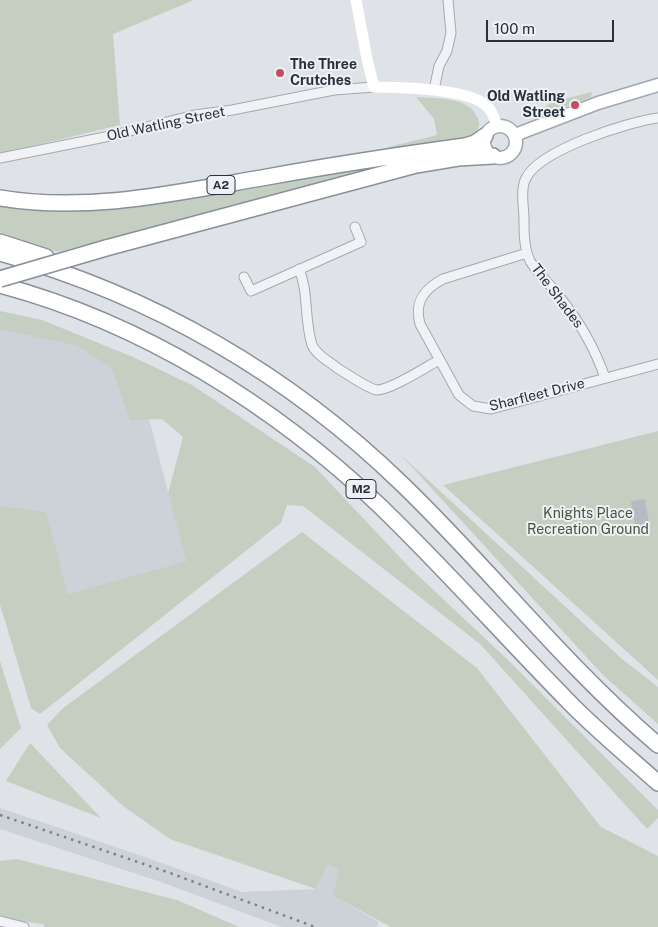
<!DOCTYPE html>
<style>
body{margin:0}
#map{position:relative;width:658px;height:927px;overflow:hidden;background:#dfe2e6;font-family:"Public Sans",sans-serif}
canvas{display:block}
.scale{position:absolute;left:486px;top:20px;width:128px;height:22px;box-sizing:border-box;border:2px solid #29303c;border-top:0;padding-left:6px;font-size:15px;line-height:18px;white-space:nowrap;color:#29303c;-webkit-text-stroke:4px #eef1f4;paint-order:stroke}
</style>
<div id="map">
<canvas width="658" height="927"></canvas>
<div class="scale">100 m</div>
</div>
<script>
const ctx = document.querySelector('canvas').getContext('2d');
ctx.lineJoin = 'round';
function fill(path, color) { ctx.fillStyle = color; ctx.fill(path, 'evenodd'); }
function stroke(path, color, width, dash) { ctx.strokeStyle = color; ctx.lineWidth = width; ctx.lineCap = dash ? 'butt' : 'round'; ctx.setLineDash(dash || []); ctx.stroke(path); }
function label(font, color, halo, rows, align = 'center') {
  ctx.font = font + ' "Public Sans",sans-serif'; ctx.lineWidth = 4; ctx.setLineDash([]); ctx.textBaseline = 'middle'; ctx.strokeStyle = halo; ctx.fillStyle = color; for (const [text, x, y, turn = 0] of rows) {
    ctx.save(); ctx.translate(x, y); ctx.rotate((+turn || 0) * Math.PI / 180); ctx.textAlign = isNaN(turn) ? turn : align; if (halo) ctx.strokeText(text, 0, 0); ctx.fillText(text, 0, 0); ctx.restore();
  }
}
fill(new Path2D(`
 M 0,322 L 133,357 L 186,561 L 2,613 L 0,604 Z
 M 0,808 L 142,856 L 242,892 L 316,889 L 328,865 L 339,869 L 333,896 L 379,922 L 377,927 L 282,927 L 158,881 L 0,829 Z`), '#cdd1d8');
fill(new Path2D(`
 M 0,0 L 194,0 L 113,34 L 120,125 L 0,154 Z
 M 592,92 L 591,97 L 533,119 L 532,117 L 552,102 Z
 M 416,97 C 435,99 466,96 476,115 C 478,119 480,122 479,126 C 477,135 470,138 462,140 C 445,146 405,146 385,148 L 437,135 L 434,119 Z
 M 417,158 L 58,252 L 0,232 L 0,206 L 52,212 L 117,209 L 204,196 L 309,176 Z
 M 0,311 L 42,320 L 133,357 L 192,385 L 315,467 L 409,567 L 508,660 L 658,810 L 658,818 L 647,829 L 480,644 L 303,506 L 287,505 L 281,523 L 40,714 L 31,708 L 0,604 L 0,506 L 46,512 L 68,594 L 186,561 L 168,493 L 183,437 L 162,419 L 130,420 L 112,368 L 78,346 L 0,329 Z
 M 658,431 L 658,680 L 443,485 Z
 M 401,455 L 622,659 L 658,687 L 658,724 L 603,675 Z
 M 302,532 L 477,668 L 601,827 L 658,856 L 658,927 L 391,927 L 333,896 L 339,869 L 328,865 L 316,889 L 170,839 L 123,806 L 60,748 L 47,725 L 62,709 Z
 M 0,661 L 21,728 L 0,749 Z
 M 30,743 L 101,818 L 6,781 Z
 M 17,859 L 177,900 L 239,927 L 44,927 L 44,924 L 17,921 L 0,927 L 0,861 Z`), '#c5cfc1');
fill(new Path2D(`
 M 645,499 L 649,524 L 635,526 L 631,501 Z`), '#b6bbc3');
const street = new Path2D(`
 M 434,90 L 439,66 L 447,51 L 451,33 L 448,0
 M 0,158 L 110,136 L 195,115 L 232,110 L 334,90 L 374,87
 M 527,253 L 443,279 C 424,289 414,302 420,324 L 459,395 L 473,406 L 491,409 L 658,364
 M 299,269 C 309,293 304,320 312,345 C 316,355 329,361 337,368 C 346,373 368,389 377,390 C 391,390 426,367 439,360
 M 244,277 L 251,291 L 361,242 L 355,227
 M 605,378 C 595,348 579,321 559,296 C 550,284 538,274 530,261 C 524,248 524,233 524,220 C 524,207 520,190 526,178 C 540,150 627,122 658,118
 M 0,921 L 24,927`);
const primary = new Path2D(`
 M484 142a16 16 0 1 1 32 0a16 16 0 1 1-32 0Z
 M 515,135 L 598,103 L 658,85`);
const highway = new Path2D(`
 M 0,198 C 89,213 179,192 267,177 C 333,165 399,155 465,146 L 475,143 L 485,136
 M 0,242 L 46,257
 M 106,248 L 416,165 L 458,158 L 493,156
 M 0,253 C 152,295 290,375 403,485 C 490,569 565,666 658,745
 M 0,285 C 143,323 275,406 381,507 C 446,570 505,637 568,701 C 596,730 628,756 658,783`);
stroke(street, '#a5a9b0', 11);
stroke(primary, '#9fa7b1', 15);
stroke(highway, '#88909b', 18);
stroke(street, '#f1f2f5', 9);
stroke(new Path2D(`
 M 356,0 L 367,59 L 374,87 C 399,87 463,89 483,103 C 491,108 494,117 497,126`), '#fff', 11);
stroke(primary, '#fff', 12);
stroke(highway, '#fff', 15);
stroke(new Path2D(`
 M 0,815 L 170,873 L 315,927`), '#7a828e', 2.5, [2.5, 5]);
const highwayBridge = new Path2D(`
 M 0,279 L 106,248`);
stroke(highwayBridge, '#88909b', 18, []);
stroke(highwayBridge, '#fff', 15);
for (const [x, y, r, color] of [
 [280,73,5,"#c04f63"],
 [575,105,5,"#c04f63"]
]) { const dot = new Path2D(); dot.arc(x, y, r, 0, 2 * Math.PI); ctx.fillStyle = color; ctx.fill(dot); stroke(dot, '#eef1f4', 2); }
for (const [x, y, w] of [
 [221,185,28],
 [361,489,30]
]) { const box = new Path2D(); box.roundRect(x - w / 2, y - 9.5, w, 19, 4); ctx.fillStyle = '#eef1f4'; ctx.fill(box); stroke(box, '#29303c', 1); }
label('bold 12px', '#29303c', null, [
 ["A2",221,185],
 ["M2",361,489]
]);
label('bold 14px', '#29303c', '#eef1f4', [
 ["The Three",290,65],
 ["Crutches",290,81],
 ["Old Watling",565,97,"right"],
 ["Street",565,113,"right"]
], 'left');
label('14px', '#29303c', '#eef1f4', [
 ["Old Watling Street",166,124,-12],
 ["The Shades",557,296,53],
 ["Sharfleet Drive",537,395,-14]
]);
label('14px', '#3e5638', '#eef1f4', [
 ["Knights Place",588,514],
 ["Recreation Ground",588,530]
]);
</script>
